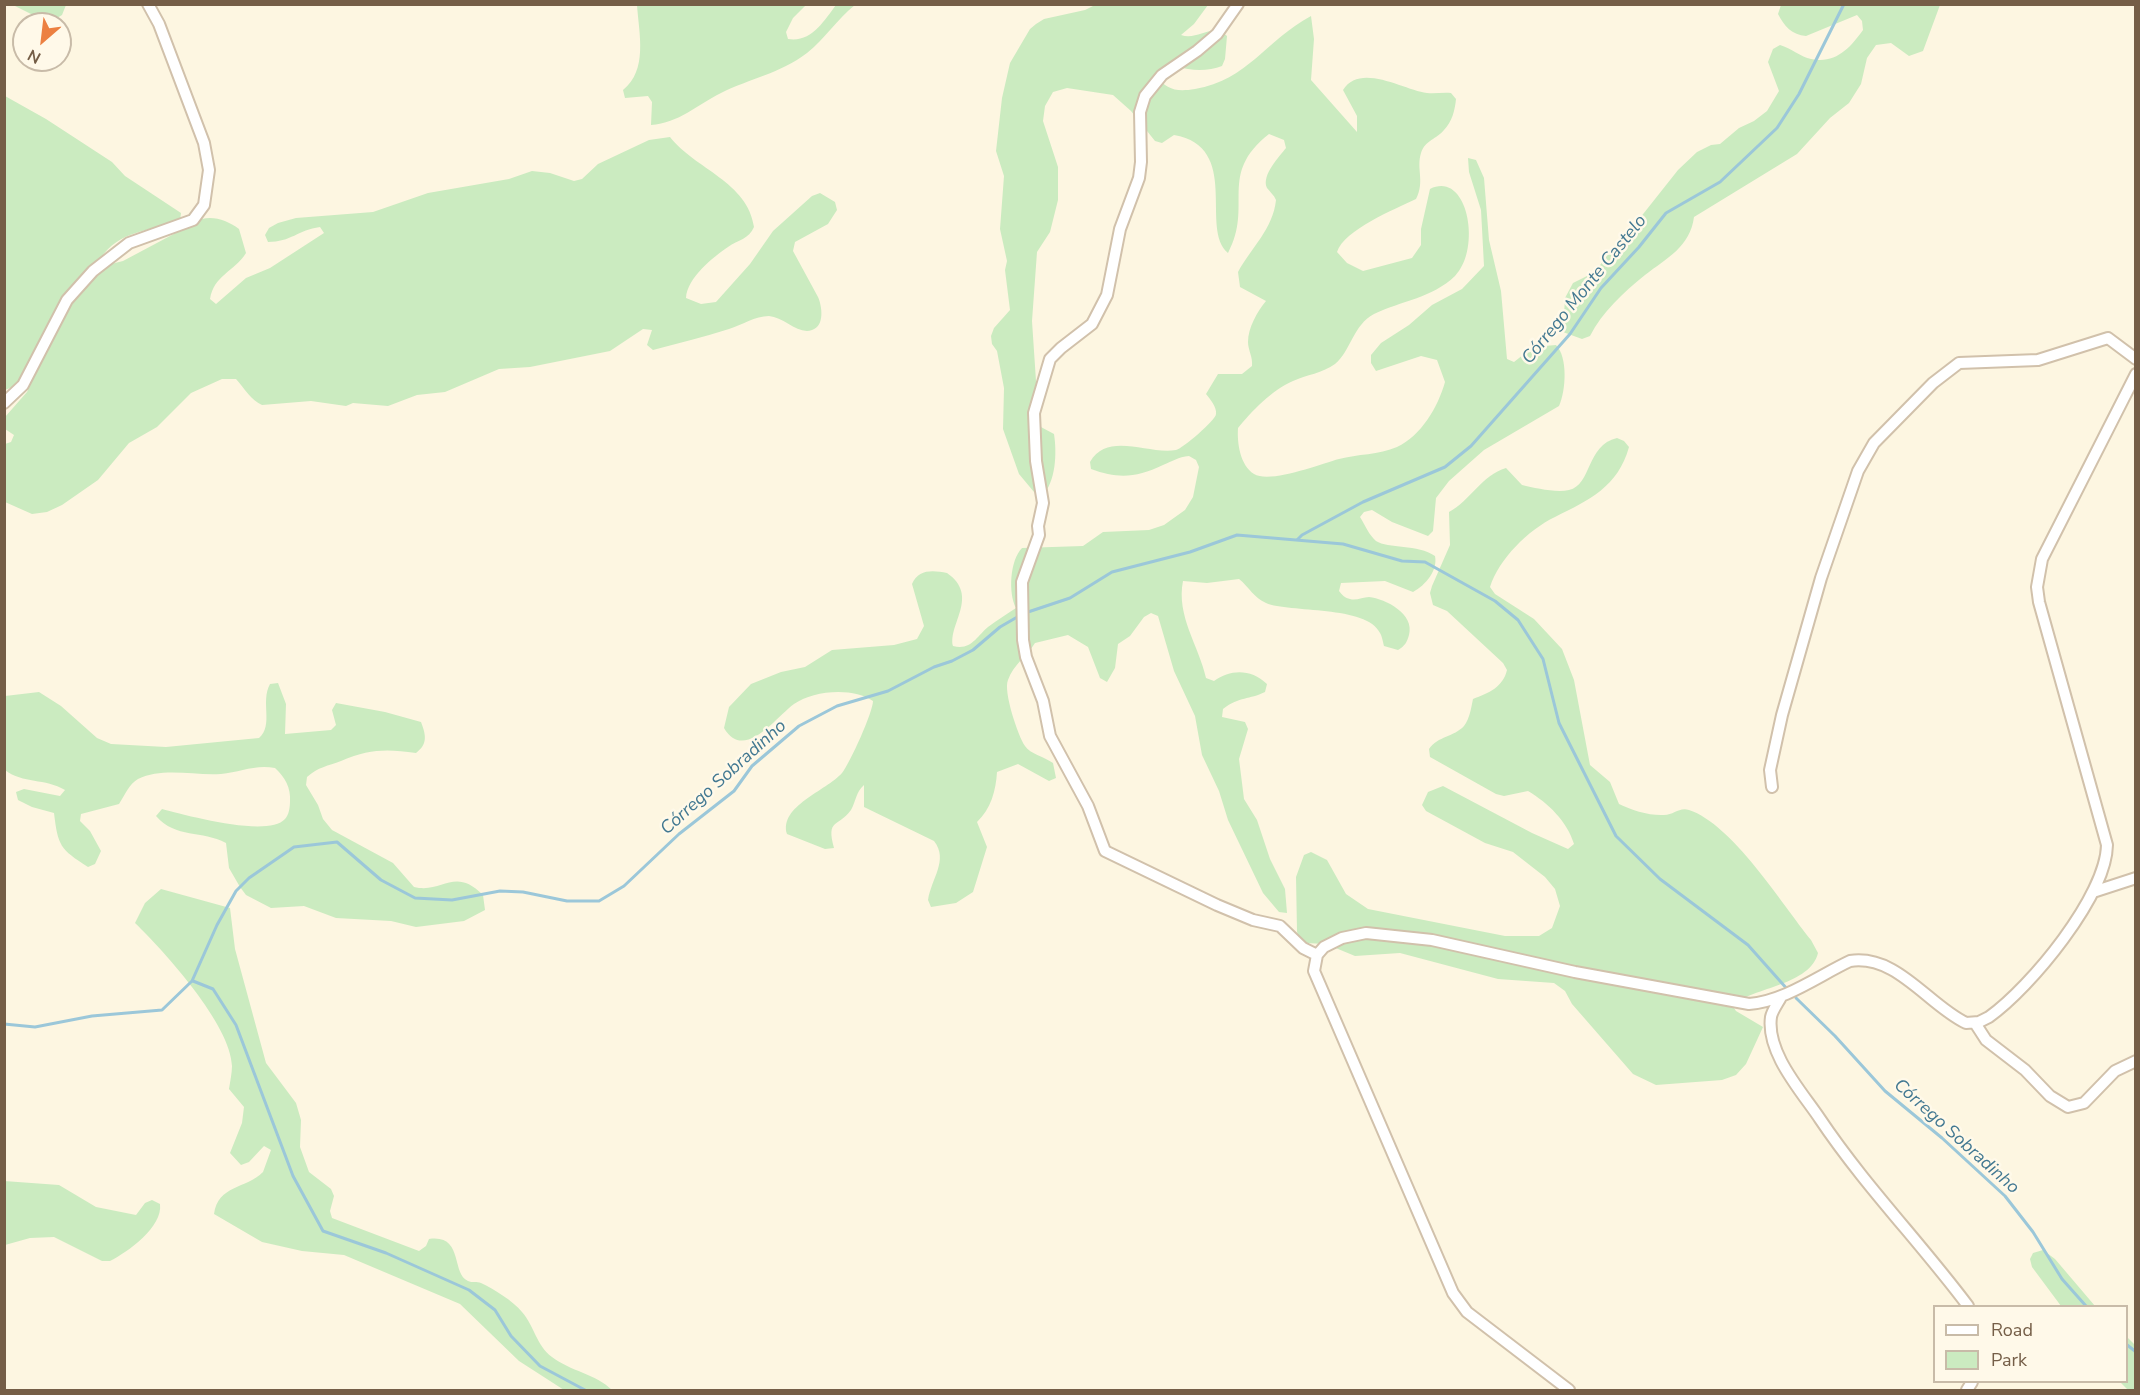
<!DOCTYPE html>
<meta charset="utf-8">
<style>
body{margin:0}
#map{position:relative;width:2140px;height:1395px;overflow:hidden;background:#fdf6e1;font-family:"Nunito Sans",sans-serif}
canvas{display:block}
.frame{position:absolute;inset:0;border:6px solid #755e47;pointer-events:none}
.legend{position:absolute;left:1933px;top:1305px;width:195px;height:78px;box-sizing:border-box;background:#fff9e9;border:2px solid #c8bba8;margin:0;padding:8px 10px;list-style:none;font-size:18px;color:#755e47}
.legend li{display:flex;align-items:center;gap:12px;height:30px}
.legend b{width:30px;border:2px solid #c8bba8}
.north{position:absolute;left:12px;top:12px;width:60px;height:60px;box-sizing:border-box;background:#fff9e9;border:2px solid #c8bba8;border-radius:50%;rotate:208deg;font-size:16px;font-weight:700;line-height:24px;text-align:center;color:#755e47}
.north::after{content:'';display:block;margin:auto;width:21px;height:27px;background:#ec8041;clip-path:polygon(50% 0,100% 100%,50% 72%,0 100%)}
</style>
<div id="map">
<canvas width="2140" height="1395"></canvas>
<div class="frame"></div>
<ul class="legend">
<li><b style="height:8px;background:#fff"></b>Road</li>
<li><b style="height:16px;background:#cbebc0"></b>Park</li>
</ul>
<div class="north">N</div>
</div>
<script>
const ctx = document.querySelector('canvas').getContext('2d');
ctx.lineJoin = 'round';
function fill(path, color) { ctx.fillStyle = color; ctx.fill(path, 'evenodd'); }
function stroke(path, color, width, dash) { ctx.strokeStyle = color; ctx.lineWidth = width; ctx.lineCap = dash ? 'butt' : 'round'; ctx.setLineDash(dash || []); ctx.stroke(path); }
function label(font, color, halo, rows, align = 'center') {
  ctx.font = font + ' "Nunito Sans",sans-serif'; ctx.lineWidth = 5; ctx.setLineDash([]); ctx.textBaseline = 'middle'; ctx.strokeStyle = halo; ctx.fillStyle = color; for (const [text, x, y, turn = 0] of rows) {
    ctx.save(); ctx.translate(x, y); ctx.rotate((+turn || 0) * Math.PI / 180); ctx.textAlign = isNaN(turn) ? turn : align; if (halo) ctx.strokeText(text, 0, 0); ctx.fillText(text, 0, 0); ctx.restore();
  }
}
fill(new Path2D(`
 M 13,5 L 66,5 L 62,15 L 49,23 Z
 M 637,5 L 806,5 L 793,18 L 786,32 L 788,39 C 811,43 824,21 836,5 L 855,5 C 837,19 825,39 807,53 C 779,74 751,78 721,93 C 697,105 679,123 651,125 L 652,102 L 648,96 L 625,98 L 623,90 C 648,70 639,34 637,5 Z
 M 1095,5 L 1208,5 L 1194,24 L 1181,35 C 1198,41 1212,22 1227,36 L 1225,59 L 1222,66 C 1212,70 1199,71 1188,69 C 1173,67 1166,60 1155,75 C 1167,90 1176,92 1195,89 C 1248,80 1266,40 1311,16 L 1314,39 L 1311,80 L 1357,132 L 1357,116 L 1343,90 C 1360,62 1404,90 1427,93 C 1435,94 1443,92 1451,93 L 1456,99 C 1455,110 1452,122 1444,130 C 1437,139 1425,140 1421,153 C 1416,169 1425,181 1416,199 C 1395,209 1344,230 1337,252 L 1347,263 L 1363,271 L 1412,258 L 1421,245 L 1421,229 L 1430,189 C 1468,170 1482,249 1455,276 C 1432,298 1401,301 1374,314 C 1353,325 1351,351 1335,364 C 1323,373 1306,375 1293,381 C 1273,389 1251,412 1238,428 C 1237,443 1240,465 1254,474 C 1270,484 1320,464 1339,459 C 1357,454 1379,455 1397,447 C 1421,436 1438,407 1445,382 L 1437,360 L 1421,356 L 1376,371 L 1371,363 L 1371,355 L 1381,343 L 1409,325 L 1432,305 L 1462,289 L 1484,266 L 1481,210 L 1469,172 L 1468,158 L 1476,160 L 1484,178 L 1489,240 L 1501,291 L 1507,359 L 1514,362 L 1533,347 L 1556,345 C 1568,357 1566,391 1559,406 L 1484,450 L 1449,481 L 1436,498 L 1433,531 L 1428,536 L 1392,522 L 1372,510 L 1364,512 L 1360,517 C 1365,525 1369,535 1376,541 C 1388,549 1418,544 1435,556 C 1438,570 1426,585 1413,592 L 1385,581 L 1341,583 L 1339,591 C 1342,595 1345,598 1350,599 C 1356,601 1363,597 1369,597 C 1386,599 1415,614 1409,635 C 1407,642 1405,646 1398,650 L 1384,646 C 1383,642 1382,636 1380,633 C 1367,605 1289,613 1266,603 C 1254,598 1249,587 1239,579 L 1207,583 L 1183,581 C 1176,616 1199,646 1206,678 L 1214,681 C 1231,669 1251,669 1267,684 L 1265,692 C 1249,700 1240,696 1223,709 L 1222,717 L 1245,722 L 1248,729 L 1239,759 L 1244,799 L 1257,820 L 1270,859 L 1285,889 L 1287,913 L 1279,912 L 1263,893 L 1228,820 L 1219,791 L 1202,755 L 1195,716 L 1174,671 L 1158,616 L 1151,613 L 1144,617 L 1130,636 L 1118,644 L 1115,668 L 1107,682 L 1100,678 L 1088,647 L 1068,635 L 1035,643 C 1027,656 1013,665 1008,680 C 1003,691 1018,736 1025,746 C 1030,754 1045,757 1053,763 L 1056,778 L 1049,781 L 1018,764 L 997,772 C 996,790 991,809 977,822 L 987,847 L 973,892 L 956,903 L 931,907 L 928,900 C 931,879 949,860 934,841 L 864,807 L 864,785 C 856,792 856,801 851,810 C 838,828 826,818 834,848 L 825,849 L 787,834 C 779,806 826,791 842,773 C 850,763 873,712 873,701 C 854,687 813,690 794,704 C 775,718 744,762 724,728 L 729,707 L 751,684 L 781,672 L 805,667 L 832,650 L 894,645 L 917,639 L 924,626 L 912,584 C 918,569 933,570 947,573 C 980,596 948,624 953,646 C 971,651 977,636 988,627 C 997,620 1007,614 1016,608 C 1008,593 1010,560 1022,548 L 1083,546 L 1103,532 L 1149,530 L 1164,525 L 1185,510 L 1193,497 L 1199,467 L 1196,460 L 1189,456 C 1178,457 1173,461 1163,465 C 1136,478 1118,479 1091,469 L 1090,462 C 1108,431 1148,455 1176,450 C 1182,449 1216,420 1216,414 C 1217,407 1210,399 1206,394 L 1218,374 L 1242,374 L 1252,366 C 1253,357 1248,350 1248,342 C 1248,328 1257,312 1266,301 L 1240,287 L 1238,272 C 1251,248 1273,229 1276,200 C 1274,195 1270,192 1267,188 C 1261,175 1280,156 1286,148 L 1284,140 L 1269,134 C 1217,175 1254,205 1228,253 C 1199,229 1242,147 1174,135 L 1162,143 L 1155,141 L 1131,111 L 1113,95 L 1067,88 L 1053,92 L 1045,106 L 1043,121 L 1058,167 L 1058,200 L 1050,232 L 1037,252 L 1032,321 L 1039,426 L 1054,434 C 1057,453 1056,482 1042,496 L 1034,492 L 1019,474 L 1003,429 L 1004,388 L 997,351 L 992,344 L 991,336 L 994,328 L 1010,310 L 1005,270 L 1007,261 L 1000,229 L 1004,176 L 996,151 L 1002,98 L 1010,63 L 1030,29 L 1036,24 L 1044,19 L 1085,10 Z
 M 1781,5 L 1940,5 L 1923,51 L 1909,56 L 1891,43 L 1876,45 L 1867,58 L 1861,84 L 1849,103 L 1830,118 L 1797,154 L 1694,217 C 1690,247 1667,258 1645,275 C 1624,292 1602,312 1590,336 L 1582,339 L 1563,332 L 1565,298 L 1573,283 L 1595,272 L 1619,239 L 1636,223 L 1678,170 L 1697,152 L 1711,145 L 1720,144 L 1739,128 L 1754,121 L 1767,111 L 1779,91 L 1768,62 L 1773,49 L 1780,45 C 1791,48 1801,57 1811,59 C 1836,64 1850,48 1863,30 L 1862,21 L 1857,15 L 1806,36 C 1792,35 1784,26 1778,14 Z
 M 5,96 L 46,119 L 112,162 L 125,176 L 181,213 L 180,221 C 150,231 119,230 100,259 L 107,265 L 123,261 L 202,219 C 215,216 228,221 239,229 L 246,253 C 234,272 214,275 210,299 L 216,304 L 246,278 L 270,268 L 324,233 L 320,227 C 298,230 291,242 268,242 L 265,235 L 269,228 L 278,223 L 296,218 L 373,212 L 428,193 L 509,179 L 532,171 L 550,173 L 574,181 L 582,179 L 598,164 L 649,140 L 670,137 C 695,169 748,182 754,227 C 749,239 738,240 728,247 C 713,257 687,278 686,298 L 701,304 L 716,302 L 750,264 L 773,231 L 812,196 L 820,193 L 835,202 L 837,210 L 828,224 L 795,242 L 793,251 L 818,297 C 822,306 825,326 812,330 C 798,335 784,317 769,316 C 755,316 742,325 729,329 C 704,337 678,343 653,350 L 647,345 L 652,330 L 643,329 L 610,351 L 530,367 L 499,369 L 445,392 L 417,395 L 388,406 L 353,403 L 346,406 L 311,401 L 262,405 C 252,401 244,388 236,379 L 222,379 L 191,393 L 157,427 L 129,443 L 98,480 L 62,505 L 47,512 L 32,514 L 5,502 L 5,444 L 11,442 L 14,435 L 5,429 L 5,417 L 27,392 L 33,379 L 5,390 Z
 M 1617,438 L 1624,441 L 1629,447 C 1618,487 1589,500 1555,517 C 1528,530 1499,559 1490,587 L 1495,594 L 1534,619 L 1562,649 L 1574,680 L 1590,765 L 1610,782 L 1619,804 C 1631,810 1650,816 1664,815 C 1674,815 1679,807 1689,810 C 1732,824 1782,904 1811,940 L 1818,953 C 1810,985 1755,987 1732,1005 L 1736,1011 L 1763,1027 L 1746,1064 L 1736,1075 L 1722,1080 L 1656,1085 L 1633,1074 L 1572,1004 L 1565,991 L 1554,983 L 1498,979 L 1400,953 L 1355,956 L 1326,944 L 1305,943 L 1298,938 L 1297,931 L 1296,877 L 1304,855 L 1311,852 L 1327,860 L 1346,894 L 1368,909 L 1505,936 L 1539,936 L 1552,928 L 1560,906 L 1555,889 L 1545,877 L 1513,852 L 1485,843 L 1426,811 L 1422,805 L 1428,792 L 1443,786 L 1532,833 L 1568,849 L 1574,844 C 1567,821 1548,803 1528,791 L 1504,796 L 1496,794 L 1430,757 L 1429,749 C 1438,736 1454,737 1464,726 C 1470,718 1471,708 1473,699 C 1489,693 1503,687 1507,670 L 1503,663 L 1447,611 L 1433,605 L 1430,593 L 1432,586 L 1450,545 L 1449,512 C 1470,501 1482,475 1506,468 L 1522,485 C 1535,488 1556,493 1569,490 C 1592,485 1586,445 1617,438 Z
 M 278,683 L 286,704 L 285,734 L 331,730 L 336,725 L 332,710 L 336,703 L 385,712 L 421,722 C 426,735 428,744 416,753 C 386,749 370,749 341,761 C 328,766 318,767 307,777 L 306,785 L 318,805 L 323,819 L 332,830 L 393,863 L 414,887 C 443,894 454,866 483,895 L 485,910 L 464,921 L 416,927 L 391,921 L 336,918 L 304,906 L 271,908 L 246,895 L 240,887 L 229,868 L 226,843 C 202,830 176,839 156,816 L 162,809 C 185,815 268,838 285,819 C 289,815 290,807 290,801 C 291,788 285,777 275,768 C 256,764 240,772 221,774 C 195,776 163,767 138,779 C 129,784 125,795 119,804 L 81,814 L 80,821 L 90,831 L 101,851 L 95,864 L 88,867 C 60,849 58,846 54,813 L 32,807 L 18,800 L 16,792 L 24,789 L 60,796 L 65,790 C 45,778 23,784 5,770 L 5,696 L 39,692 L 61,706 L 97,738 L 111,744 L 166,747 L 259,738 C 274,725 260,702 270,684 Z
 M 161,889 L 230,908 L 235,949 L 266,1063 L 296,1103 L 301,1120 L 300,1147 L 309,1172 L 331,1189 L 334,1196 L 330,1211 L 332,1218 L 419,1251 L 426,1246 L 429,1239 C 464,1234 451,1274 468,1281 C 472,1283 477,1281 481,1283 C 494,1289 513,1301 522,1312 C 535,1327 536,1345 552,1357 C 570,1371 596,1374 612,1390 L 564,1390 L 519,1361 L 460,1304 L 344,1255 L 302,1251 L 262,1242 L 214,1214 C 218,1185 246,1189 263,1172 L 271,1150 L 264,1146 L 249,1162 L 241,1165 L 230,1153 L 242,1123 L 244,1107 L 229,1089 C 230,1082 232,1073 232,1066 C 231,1025 165,952 135,923 L 145,903 Z
 M 4,1181 L 59,1185 L 96,1207 L 136,1215 L 145,1203 L 152,1200 L 160,1204 C 163,1227 128,1252 110,1261 L 102,1261 L 54,1237 L 30,1238 L 5,1245 Z
 M 2043,1250 L 2055,1259 L 2095,1306 L 2061,1306 L 2032,1267 L 2030,1259 L 2033,1253 Z
 M 2127,1337 L 2135,1345 L 2135,1390 L 2128,1390 L 2120,1382 L 2126,1382 Z`), '#cbebc0');
stroke(new Path2D(`
 M 1297,540 L 1302,535 L 1363,502 L 1445,467 L 1471,446 L 1570,334 L 1601,288 L 1639,247 L 1666,213 L 1720,182 L 1777,128 L 1799,94 L 1844,4
 M 1025,613 L 1070,598 L 1112,572 L 1190,552 L 1237,535 L 1343,544 L 1402,561 L 1425,562 L 1495,601 L 1518,620 L 1543,659 L 1559,723 L 1616,836 L 1660,879 L 1748,945 L 1788,990
 M 193,981 L 213,989 L 236,1025 L 293,1176 L 323,1231 L 386,1253 L 469,1290 L 495,1310 L 511,1336 L 540,1366 L 585,1390
 M 1796,998 L 1835,1036 L 1885,1091 L 1942,1138 L 2005,1196 L 2033,1232 L 2062,1279 L 2086,1306
 M 4,1024 L 35,1027 L 92,1016 L 162,1010 L 192,981 L 217,925 L 236,891 L 249,878 L 294,847 L 337,842 L 381,880 L 415,898 L 452,900 L 500,891 L 523,892 L 567,901 L 599,901 L 624,886 L 679,834 L 734,791 L 752,766 L 799,726 L 837,706 L 888,691 L 934,667 L 952,661 L 973,650 L 1000,627 L 1019,616
 M 2126,1344 L 2136,1352`), '#9bc7d9', 3);
const minor = new Path2D(`
 M 1238,4 L 1217,34 L 1197,51 L 1162,75 L 1145,96 L 1140,112 L 1141,162 L 1139,178 L 1120,229 L 1107,295 L 1092,324 L 1061,348 L 1050,359 L 1034,413 L 1036,461 L 1043,503 L 1038,526 L 1039,535 L 1022,582 L 1023,640 L 1026,657 L 1043,701 L 1050,736 L 1088,806 L 1105,851 L 1217,905 L 1253,920 L 1280,926 L 1303,948 L 1317,955
 M 4,403 L 23,385 L 67,300 L 93,271 L 129,243 L 193,220 L 204,205 L 209,170 L 204,143 L 159,24 L 148,4
 M 1772,787 L 1770,770 L 1782,715 L 1821,578 L 1858,471 L 1874,443 L 1933,383 L 1959,363 L 2038,360 L 2108,338 L 2136,359
 M 2093,892 L 2136,878
 M 1781,997 C 1778,1003 1772,1011 1771,1017 C 1766,1053 1802,1092 1820,1119 C 1865,1186 1920,1242 1968,1306
 M 1975,1023 L 1986,1040 L 2025,1070 L 2050,1096 L 2068,1107 L 2084,1103 L 2115,1071 L 2136,1061
 M 1569,1390 L 1467,1312 L 1453,1293 L 1314,971 L 1317,955 L 1324,947 L 1342,938 L 1366,933 L 1432,940 L 1575,972 L 1749,1004 C 1785,1001 1818,976 1850,961 C 1897,954 1928,1005 1966,1023 L 1979,1022 L 1989,1017 C 2031,987 2106,896 2107,845 L 2039,602 L 2037,587 L 2042,559 L 2136,374
 M 1967,1390 L 1972,1382`);
stroke(minor, '#d1c1ab', 14);
stroke(minor, '#fff', 10);
label('italic 18px', '#427891', '#fff9e9', [
 ["Córrego Monte Castelo",1585,290,-51],
 ["Córrego Sobradinho",724,778,-42],
 ["Córrego Sobradinho",1956,1137,42]
]);
</script>
